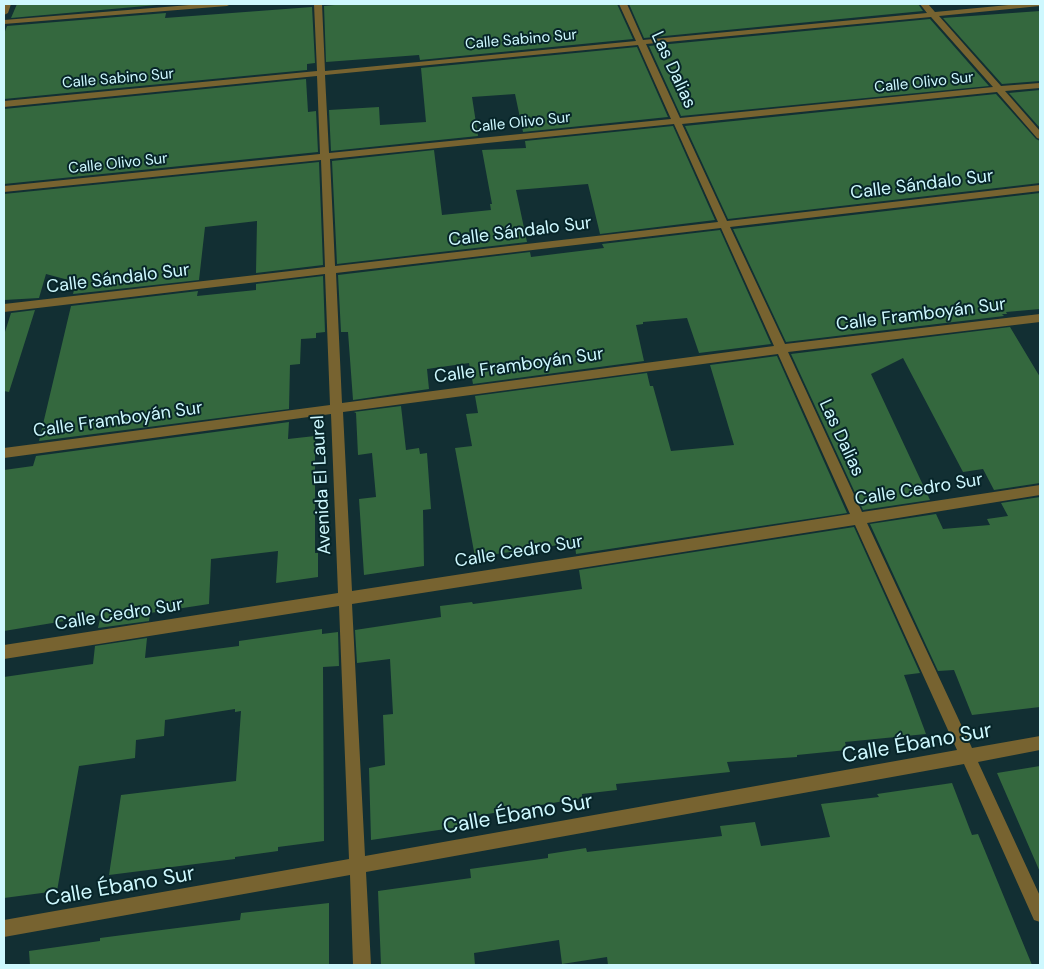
<!DOCTYPE html>
<meta charset="utf-8">
<style>
body{margin:0}
#map{position:relative;width:1044px;height:969px;overflow:hidden;background:#122f33;font-family:"DM Sans",sans-serif}
canvas{display:block}
.frame{position:absolute;inset:0;border:5px solid #cef8fe;pointer-events:none}
</style>
<div id="map">
<canvas width="1044" height="969"></canvas>
<div class="frame"></div>
</div>
<script>
const ctx = document.querySelector('canvas').getContext('2d');
ctx.lineJoin = 'round';
function fill(path, color) { ctx.fillStyle = color; ctx.fill(path, 'evenodd'); }
function label(font, color, halo, rows, align = 'center') {
  ctx.font = font + ' "DM Sans",sans-serif'; ctx.lineWidth = 4; ctx.setLineDash([]); ctx.textBaseline = 'middle'; ctx.strokeStyle = halo; ctx.fillStyle = color; for (const [text, x, y, turn = 0] of rows) {
    ctx.save(); ctx.translate(x, y); ctx.rotate((+turn || 0) * Math.PI / 180); ctx.textAlign = isNaN(turn) ? turn : align; if (halo) ctx.strokeText(text, 0, 0); ctx.fillText(text, 0, 0); ctx.restore();
  }
}
fill(new Path2D(`
 M 17,4 L 168,4 L 11,18 Z
 M 345,4 L 617,4 L 633,39 L 420,60 L 419,55 L 326,62 L 324,6 Z
 M 629,4 L 918,4 L 923,11 L 644,38 Z
 M 312,7 L 315,63 L 307,64 L 307,70 L 4,99 L 4,34 L 7,26 L 166,13 L 165,18 Z
 M 1040,11 L 1040,81 L 1002,84 L 943,18 Z
 M 930,19 L 989,86 L 681,116 L 649,46 Z
 M 637,47 L 668,117 L 523,132 L 515,94 L 472,97 L 478,136 L 331,151 L 329,110 L 379,107 L 380,125 L 426,122 L 421,68 Z
 M 306,79 L 308,112 L 316,111 L 318,152 L 4,184 L 4,109 Z
 M 1040,90 L 1040,128 L 1009,93 Z
 M 996,94 L 1036,139 L 1040,141 L 1040,183 L 728,219 L 685,126 Z
 M 673,126 L 715,220 L 600,234 L 588,184 L 516,190 L 527,242 L 337,264 L 332,161 L 434,150 L 442,215 L 491,210 L 490,204 L 492,204 L 482,150 L 526,148 L 525,141 Z
 M 319,162 L 323,265 L 256,273 L 257,221 L 205,227 L 199,280 L 73,294 L 76,282 L 46,274 L 39,298 L 4,300 L 4,194 Z
 M 1040,193 L 1040,309 L 1006,312 L 1007,314 L 1002,314 L 1004,316 L 786,342 L 733,229 Z
 M 720,230 L 771,344 L 699,353 L 687,318 L 643,322 L 643,324 L 636,325 L 644,361 L 473,384 L 469,363 L 427,369 L 429,389 L 353,400 L 348,332 L 341,332 L 338,275 L 530,252 L 531,257 L 604,248 L 602,244 Z
 M 323,276 L 325,332 L 316,333 L 316,338 L 301,339 L 300,364 L 290,365 L 289,409 L 39,441 L 71,306 L 198,291 L 197,296 L 256,290 L 256,284 Z
 M 35,310 L 9,392 L 4,391 L 4,335 L 11,313 Z
 M 1010,327 L 1040,377 L 1040,483 L 994,490 L 983,469 L 963,472 L 903,358 L 871,374 L 930,500 L 863,510 L 791,354 Z
 M 777,356 L 847,513 L 576,554 L 575,545 L 566,546 L 566,544 L 475,557 L 455,448 L 472,446 L 466,414 L 478,413 L 475,396 L 647,373 L 650,386 L 653,386 L 671,451 L 734,445 L 710,365 Z
 M 401,406 L 406,450 L 419,448 L 420,454 L 427,453 L 431,509 L 423,510 L 424,566 L 364,575 L 359,499 L 376,497 L 372,453 L 358,455 L 356,413 L 354,412 Z
 M 289,422 L 288,439 L 315,436 L 315,553 L 318,553 L 318,577 L 276,583 L 278,551 L 211,559 L 209,604 L 150,613 L 149,621 L 98,628 L 101,615 L 4,631 L 4,470 L 33,466 L 36,456 Z
 M 1040,497 L 1040,707 L 972,715 L 954,670 L 938,671 L 870,524 L 936,514 L 943,529 L 990,525 L 987,519 L 1008,516 L 1001,503 Z
 M 854,527 L 920,673 L 904,675 L 926,734 L 845,742 L 847,750 L 797,755 L 797,757 L 727,762 L 730,772 L 616,784 L 617,790 L 582,794 L 582,798 L 458,819 L 459,827 L 371,840 L 369,768 L 385,765 L 383,715 L 393,714 L 390,659 L 357,663 L 355,630 L 441,617 L 440,606 L 472,602 L 473,604 L 582,589 L 579,570 Z
 M 322,629 L 322,634 L 338,632 L 339,666 L 323,667 L 324,841 L 278,847 L 278,851 L 235,857 L 235,859 L 109,875 L 121,795 L 236,781 L 241,711 L 235,712 L 235,709 L 165,720 L 164,736 L 136,740 L 135,758 L 79,766 L 57,891 L 4,898 L 4,677 L 93,664 L 95,646 L 147,638 L 145,658 L 239,646 L 239,641 Z
 M 1040,766 L 1040,872 L 997,773 Z
 M 952,783 L 972,835 L 978,834 L 1032,965 L 608,965 L 607,957 L 562,964 L 559,940 L 474,953 L 475,965 L 381,965 L 378,891 L 471,878 L 470,869 L 548,858 L 548,854 L 586,848 L 587,852 L 722,836 L 720,826 L 755,822 L 761,846 L 830,837 L 821,804 L 879,797 L 877,794 Z
 M 329,903 L 329,965 L 30,965 L 29,951 L 100,941 L 100,938 L 146,932 L 240,920 L 241,913 Z`), '#34683e');
fill(new Path2D(`
 M 4,4 L 11,4 L 8,13 L 4,15 Z
 M 202,4 L 231,4 L 227,6 L 4,24 L 4,20 Z
 M 314,4 L 322,4 L 325,71 L 636,41 L 619,4 L 627,4 L 643,40 L 927,13 L 920,4 L 928,4 L 935,12 L 1019,4 L 1040,4 L 1040,6 L 939,16 L 1001,86 L 1040,83 L 1040,88 L 1005,91 L 1040,131 L 1040,139 L 1037,138 L 997,92 L 682,124 L 727,221 L 1040,185 L 1040,191 L 730,227 L 785,344 L 1040,314 L 1040,322 L 788,352 L 862,512 L 1040,485 L 1040,495 L 867,523 L 972,748 L 1040,736 L 1040,750 L 978,762 L 1040,896 L 1040,922 L 1034,920 L 964,764 L 366,872 L 371,965 L 353,965 L 350,875 L 4,937 L 4,920 L 349,859 L 339,606 L 4,659 L 4,645 L 338,593 L 331,414 L 4,458 L 4,448 L 330,405 L 325,274 L 4,312 L 4,304 L 325,267 L 321,160 L 4,192 L 4,186 L 320,154 L 317,76 L 4,107 L 4,101 L 317,71 ZM 931,17 L 993,87 L 680,118 L 646,44 ZM 638,45 L 671,119 L 329,153 L 325,75 ZM 674,124 L 718,222 L 335,266 L 330,159 ZM 721,228 L 774,346 L 342,403 L 336,273 ZM 778,354 L 850,514 L 352,591 L 343,412 ZM 855,525 L 957,750 L 365,856 L 352,604 Z`), '#776330');
label('15px', '#cef8fe', '#072529', [
 ["Calle Sabino Sur",521,40,-5],
 ["Calle Sabino Sur",118,79,-5],
 ["Calle Olivo Sur",924,83,-6],
 ["Calle Olivo Sur",521,123,-6],
 ["Calle Olivo Sur",118,164,-6]
]);
label('18px', '#cef8fe', '#072529', [
 ["Las Dalias",673,70,65],
 ["Calle Sándalo Sur",922,185,-7],
 ["Calle Sándalo Sur",520,232,-7],
 ["Calle Sándalo Sur",118,279,-7],
 ["Calle Framboyán Sur",921,315,-7],
 ["Calle Framboyán Sur",519,366,-8],
 ["Calle Framboyán Sur",118,420,-8],
 ["Las Dalias",841,438,65],
 ["Avenida El Laurel",322,485,-93],
 ["Calle Cedro Sur",919,490,-9],
 ["Calle Cedro Sur",519,552,-9],
 ["Calle Cedro Sur",119,615,-9]
]);
label('21px', '#cef8fe', '#072529', [
 ["Calle Ébano Sur",917,744,-10],
 ["Calle Ébano Sur",518,815,-10],
 ["Calle Ébano Sur",120,887,-10]
]);
</script>
